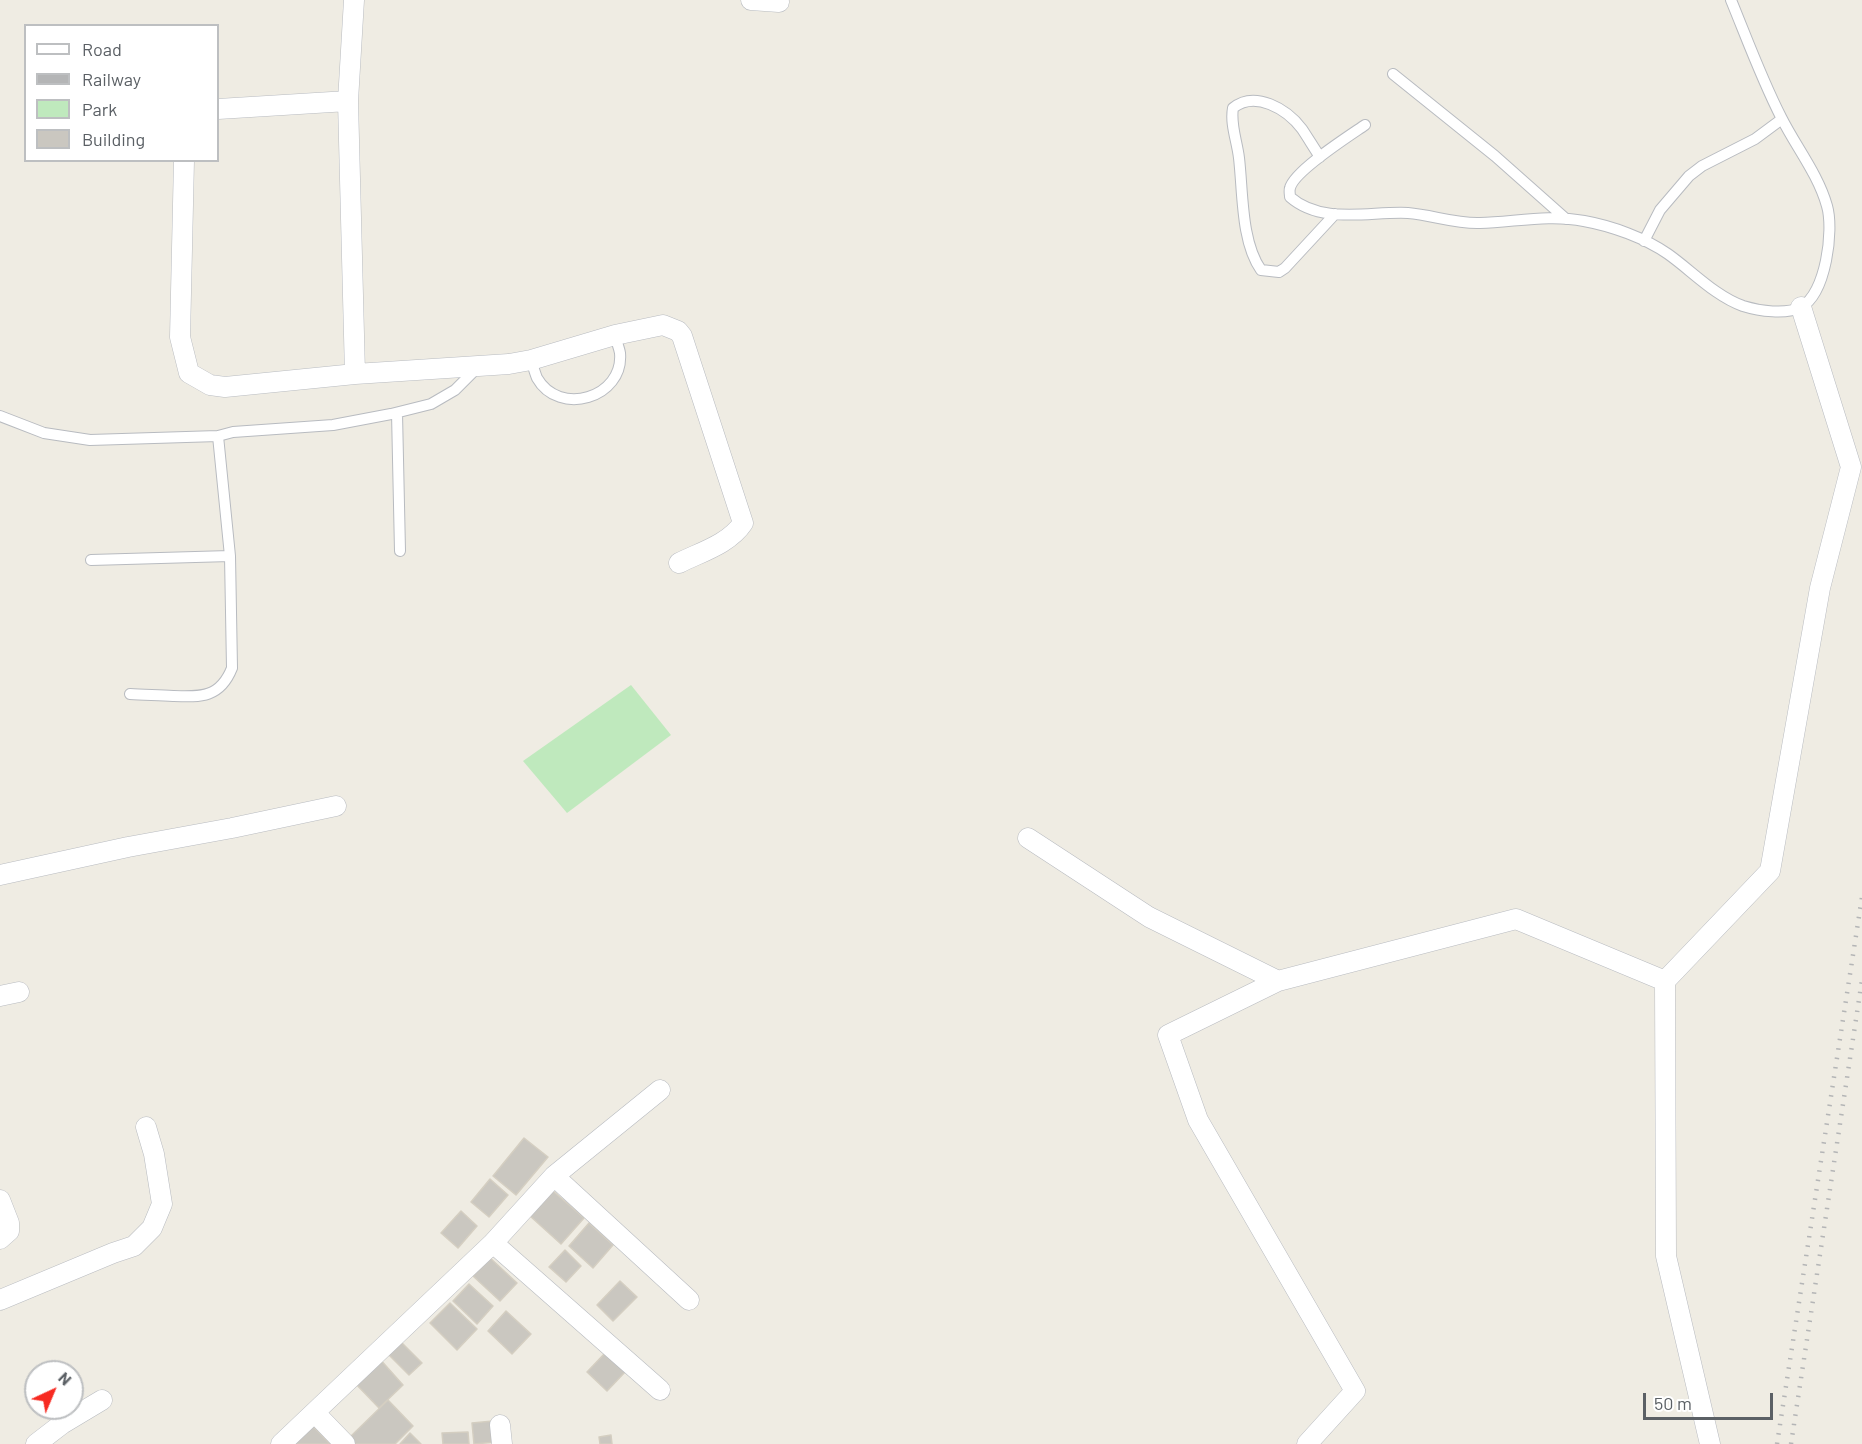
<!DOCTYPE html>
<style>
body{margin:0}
#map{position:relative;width:1862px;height:1444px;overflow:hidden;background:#efece3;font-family:Barlow,sans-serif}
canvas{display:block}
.legend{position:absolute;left:24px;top:24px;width:195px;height:138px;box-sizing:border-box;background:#fff;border:2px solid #bdbfc1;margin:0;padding:8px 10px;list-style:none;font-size:18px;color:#5b6065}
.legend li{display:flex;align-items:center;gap:12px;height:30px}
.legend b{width:30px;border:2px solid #bdbfc1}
.north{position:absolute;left:24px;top:1360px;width:60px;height:60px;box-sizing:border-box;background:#fff;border:2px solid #bdbfc1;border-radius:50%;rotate:44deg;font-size:16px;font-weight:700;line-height:24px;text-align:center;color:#5b6065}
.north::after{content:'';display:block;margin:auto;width:21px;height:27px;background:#f72a21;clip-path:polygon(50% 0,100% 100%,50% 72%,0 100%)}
.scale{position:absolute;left:1643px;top:1393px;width:130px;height:27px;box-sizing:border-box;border:3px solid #5b6065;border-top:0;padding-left:8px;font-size:18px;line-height:21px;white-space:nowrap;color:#5b6065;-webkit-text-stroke:4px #fff;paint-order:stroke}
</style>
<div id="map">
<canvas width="1862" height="1444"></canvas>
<ul class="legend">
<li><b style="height:8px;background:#fff"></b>Road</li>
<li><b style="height:8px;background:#b4b5b6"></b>Railway</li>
<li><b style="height:16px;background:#bfe9bd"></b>Park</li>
<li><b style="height:16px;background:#cac7c0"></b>Building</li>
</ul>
<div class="north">N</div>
<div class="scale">50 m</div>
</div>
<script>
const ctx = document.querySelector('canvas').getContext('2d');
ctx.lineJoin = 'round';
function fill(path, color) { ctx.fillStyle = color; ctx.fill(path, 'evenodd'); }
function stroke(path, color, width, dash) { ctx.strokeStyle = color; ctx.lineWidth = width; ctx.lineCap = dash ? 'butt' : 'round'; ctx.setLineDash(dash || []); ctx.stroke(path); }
fill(new Path2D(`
 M 631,685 L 671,735 L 567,813 L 523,761 Z`), '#bfe9bd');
const building = new Path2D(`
 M 524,1138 L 548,1157 L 516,1195 L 493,1176 Z
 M 490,1179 L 508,1195 L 489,1217 L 471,1202 Z
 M 553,1191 L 584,1218 L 561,1244 L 530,1216 Z
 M 461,1211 L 477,1226 L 458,1248 L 441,1233 Z
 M 589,1223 L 613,1245 L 593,1268 L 569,1246 Z
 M 565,1250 L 581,1266 L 566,1282 L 549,1267 Z
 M 489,1257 L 517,1283 L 500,1301 L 473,1276 Z
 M 620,1281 L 637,1297 L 613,1321 L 597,1305 Z
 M 469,1284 L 493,1306 L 477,1324 L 453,1301 Z
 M 450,1303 L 477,1329 L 457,1350 L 430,1323 Z
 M 506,1311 L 531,1334 L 512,1354 L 488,1331 Z
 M 401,1342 L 422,1363 L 409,1375 L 388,1354 Z
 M 606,1352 L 626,1371 L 607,1391 L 587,1372 Z
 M 378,1357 L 403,1385 L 379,1408 L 353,1381 Z
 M 388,1400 L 413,1426 L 395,1444 L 355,1444 L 349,1438 Z
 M 493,1421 L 496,1442 L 474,1444 L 472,1423 Z
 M 310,1423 L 330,1444 L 288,1444 Z
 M 468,1432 L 469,1444 L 443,1444 L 442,1433 Z
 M 410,1433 L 421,1444 L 400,1444 Z
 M 611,1435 L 612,1444 L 600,1444 L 599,1437 Z`);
fill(building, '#cac7c0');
stroke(building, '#d4cec1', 1.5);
const lane = new Path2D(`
 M 1393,74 L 1495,156 L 1566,219
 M 1365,125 C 1349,136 1294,171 1290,188 C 1289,191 1290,194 1290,197 C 1322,225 1370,211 1408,213 C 1432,215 1456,224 1480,223 C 1515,222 1549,214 1584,221 C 1612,226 1645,238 1668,254 C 1692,271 1715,296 1743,306 C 1759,311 1786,315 1801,307 C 1826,294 1834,230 1827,206 C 1818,174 1796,147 1781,117 C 1762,80 1747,39 1731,0
 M 1320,157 C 1314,148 1308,138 1302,129 C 1287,109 1255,90 1233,108 C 1230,124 1237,141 1239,158 C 1243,192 1241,242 1261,270 L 1279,272 L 1285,268 L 1335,214
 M 1644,241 L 1660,210 L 1689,176 L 1702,166 L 1755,139 L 1782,119
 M 531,360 C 533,366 535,373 537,378 C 559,417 624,398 620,353 C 619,347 616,341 615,335
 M 397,413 L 400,551
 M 0,416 L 44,433 L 90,440 L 218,436 L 233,432 L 333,425 L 391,414 L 431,404 L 455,390 L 477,368
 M 91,560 L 230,556
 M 130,694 C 144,695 159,695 173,696 C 201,697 220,698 232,668 L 230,556 L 218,436`);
const street = new Path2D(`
 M 354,0 L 348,101 L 355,374 L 509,364 L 531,360 L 615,335 L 663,325 L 678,331 L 682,336 L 743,523 C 729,544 701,552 679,563
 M 751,0 L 779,2
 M 218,109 L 348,101
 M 184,160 L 180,337 L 189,373 L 210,385 L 225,387 L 355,374
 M 1028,838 L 1149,917 L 1278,981 L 1516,919 L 1665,981
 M 0,875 L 128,847 L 232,828 L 336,806
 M 1278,981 L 1168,1035 L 1198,1120 L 1355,1391 L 1307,1444
 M 0,996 L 19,992
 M 554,1176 L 689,1300
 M 0,1200 L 9,1223 L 9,1231 L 0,1239
 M 493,1243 L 660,1390
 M 0,1300 L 113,1253 L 134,1246 L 152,1228 L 162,1204 L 154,1154 L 146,1127
 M 315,1413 L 345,1444
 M 500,1425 L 502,1444
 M 36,1444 L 62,1424 L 102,1400
 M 281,1444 L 493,1243 L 554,1176 L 660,1090
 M 1710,1444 L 1666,1256 L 1665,981 L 1770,871 L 1820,588 L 1851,467 L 1801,307`);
stroke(lane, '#b8bbc0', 12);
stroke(street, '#b8bbc0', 21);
stroke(lane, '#fff', 10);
stroke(street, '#fff', 20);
stroke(new Path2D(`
 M 1777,1444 L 1862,897
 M 1791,1444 L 1862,980`), '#b4b5b6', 4.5, [1.5, 8]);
</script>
